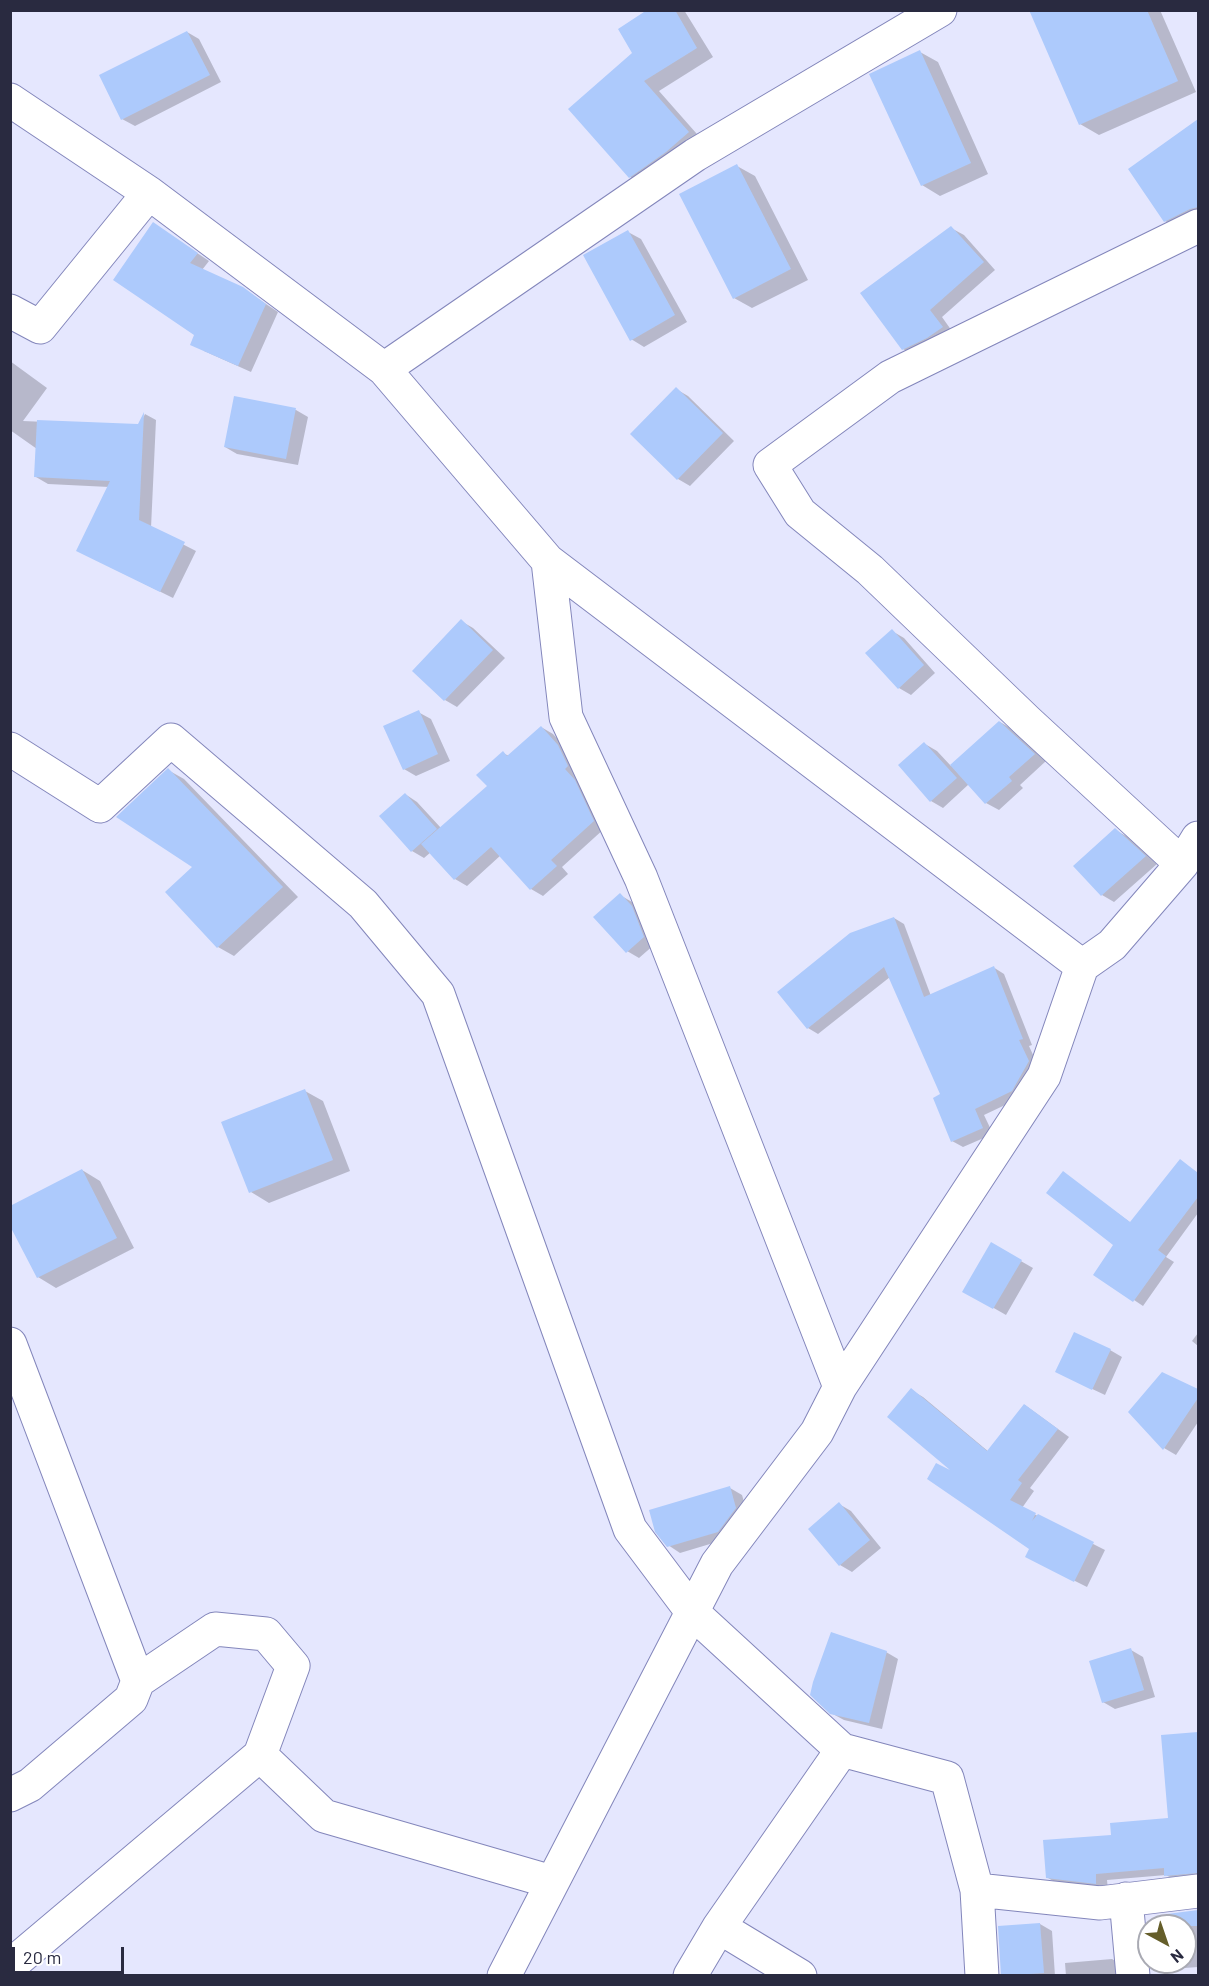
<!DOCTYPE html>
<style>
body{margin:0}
#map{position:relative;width:1209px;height:1986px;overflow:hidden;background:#e5e7fe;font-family:Barlow,sans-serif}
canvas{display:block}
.frame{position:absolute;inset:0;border:12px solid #292a40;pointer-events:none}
.north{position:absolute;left:1137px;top:1914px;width:60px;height:60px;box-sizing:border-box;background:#fff;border:2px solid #a9aab3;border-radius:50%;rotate:140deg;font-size:16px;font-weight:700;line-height:24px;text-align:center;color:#292a40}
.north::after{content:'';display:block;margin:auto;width:21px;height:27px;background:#655e2a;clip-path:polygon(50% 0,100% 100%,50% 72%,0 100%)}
.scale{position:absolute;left:12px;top:1947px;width:112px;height:27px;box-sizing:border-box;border:3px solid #292a40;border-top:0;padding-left:8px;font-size:18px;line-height:21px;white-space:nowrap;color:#292a40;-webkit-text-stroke:4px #fff;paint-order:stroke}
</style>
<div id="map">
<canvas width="1209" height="1986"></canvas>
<div class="frame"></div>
<div class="north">N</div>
<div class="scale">20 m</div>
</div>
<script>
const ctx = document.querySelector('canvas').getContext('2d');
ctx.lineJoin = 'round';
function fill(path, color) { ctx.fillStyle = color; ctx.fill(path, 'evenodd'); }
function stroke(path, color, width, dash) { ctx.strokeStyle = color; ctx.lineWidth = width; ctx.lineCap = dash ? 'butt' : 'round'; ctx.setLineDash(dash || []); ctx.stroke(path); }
fill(new Path2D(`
 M 650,10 L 684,10 L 713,57 L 659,91 L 704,142 L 646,186 L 630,177 L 634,54 Z
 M 1031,10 L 1160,10 L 1196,92 L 1099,135 L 1080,124 Z
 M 187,32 L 199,39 L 221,82 L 135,126 L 122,119 Z
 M 920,52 L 938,62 L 988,174 L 940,196 L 922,185 Z
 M 1198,121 L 1198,217 L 1178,228 L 1165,221 L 1130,169 Z
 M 737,166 L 755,176 L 808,280 L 752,308 L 734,298 Z
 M 154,224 L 209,261 L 202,270 L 242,288 L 278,312 L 251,372 L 204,351 Z
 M 951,228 L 964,235 L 995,270 L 942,317 L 954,334 L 916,356 L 903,349 Z
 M 628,232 L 641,239 L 687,322 L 644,347 L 631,339 Z
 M 10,361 L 47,388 L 23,421 L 139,426 L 145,414 L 156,420 L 151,528 L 196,551 L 173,598 L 90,557 L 109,487 L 48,484 L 36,477 L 37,449 L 10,430 Z
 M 676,389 L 688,396 L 734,441 L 690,486 L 678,479 L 632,434 Z
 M 235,398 L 296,410 L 308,417 L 298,465 L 237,454 L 225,447 Z
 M 461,621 L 473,628 L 505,658 L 457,707 L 445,700 Z
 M 892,631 L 904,638 L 935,673 L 911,695 L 899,688 Z
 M 418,712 L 431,719 L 450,761 L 416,776 L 404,769 Z
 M 1000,722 L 1012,729 L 1046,761 L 1020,785 L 1023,788 L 999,810 L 986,803 L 969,784 L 943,808 L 931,801 L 925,744 L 937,751 L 951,766 Z
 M 541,727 L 553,734 L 571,754 L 605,828 L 562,867 L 568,874 L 543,896 L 531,889 L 501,855 L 467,886 L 455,879 L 431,852 L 424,858 L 412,851 L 405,794 L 417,802 L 441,828 L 489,786 L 503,753 L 509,756 Z
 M 168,770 L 184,779 L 298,897 L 234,956 L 218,947 L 167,892 L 194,866 Z
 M 1115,830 L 1128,837 L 1157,864 L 1114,902 L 1102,895 Z
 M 620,895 L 632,902 L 644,915 L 655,944 L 639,958 L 627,951 Z
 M 894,918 L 904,924 L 931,996 L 993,967 L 1004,974 L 1032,1045 L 1029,1046 L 1039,1068 L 1022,1097 L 984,1115 L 993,1134 L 963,1147 L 952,1141 L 942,1095 L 890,977 L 818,1034 L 808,1028 L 779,993 Z
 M 305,1091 L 323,1101 L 350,1171 L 269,1203 L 251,1192 Z
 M 1180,1161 L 1198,1173 L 1198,1213 L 1166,1257 L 1174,1262 L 1143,1306 L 1095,1274 L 1115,1245 L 1063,1173 L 1131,1223 Z
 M 82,1170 L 100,1181 L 134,1248 L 56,1288 L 38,1277 Z
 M 991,1244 L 1033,1268 L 1006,1315 L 964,1291 Z
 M 1198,1333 L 1198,1346 L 1192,1341 Z
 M 1110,1350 L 1122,1357 L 1105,1395 L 1069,1378 Z
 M 1163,1374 L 1198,1391 L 1198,1422 L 1176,1455 L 1164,1448 Z
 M 911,1390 L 923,1397 L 989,1452 L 1025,1405 L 1069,1437 L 1030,1488 L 1034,1491 L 1022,1508 L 1105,1550 L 1087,1587 L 1039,1563 L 1031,1549 L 956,1475 Z
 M 730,1488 L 742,1495 L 748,1515 L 730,1538 L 680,1553 L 668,1545 Z
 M 839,1504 L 851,1511 L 881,1548 L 852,1572 L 840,1565 Z
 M 1131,1650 L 1143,1657 L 1155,1697 L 1115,1709 L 1103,1702 Z
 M 886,1652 L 898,1659 L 882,1729 L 844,1720 L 831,1713 Z
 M 1198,1734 L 1198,1880 L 1178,1882 L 1166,1875 L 1107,1880 L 1108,1890 L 1060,1885 L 1048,1878 L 1112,1837 L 1169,1819 L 1162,1736 Z
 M 1198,1911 L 1198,1967 L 1185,1968 L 1174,1962 L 1185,1962 L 1185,1926 L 1170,1926 L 1169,1915 Z
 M 1040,1924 L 1052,1931 L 1055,1976 L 1003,1976 Z
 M 1112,1959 L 1124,1966 L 1125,1976 L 1066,1976 L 1065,1963 Z`), '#0003');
fill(new Path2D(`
 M 647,10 L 675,10 L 697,48 L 644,81 L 689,132 L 666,152 L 629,178 L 568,109 L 632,53 L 618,29 Z
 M 1029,10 L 1147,10 L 1178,81 L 1079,125 Z
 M 187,31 L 210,75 L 121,120 L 99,75 Z
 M 920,50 L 971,163 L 921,186 L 869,74 Z
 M 1198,119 L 1198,207 L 1190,209 L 1164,222 L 1128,169 Z
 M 737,164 L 791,269 L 733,299 L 679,194 Z
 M 153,222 L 198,253 L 190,263 L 243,287 L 266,304 L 238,366 L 190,345 L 194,335 L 113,280 Z
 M 951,226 L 984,262 L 930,310 L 943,327 L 927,338 L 902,350 L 860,293 Z
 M 628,230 L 675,315 L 630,341 L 583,255 Z
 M 676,387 L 723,433 L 677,480 L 630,434 Z
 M 234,396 L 296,408 L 286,459 L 224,447 Z
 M 144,412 L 139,520 L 185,542 L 160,592 L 76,551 L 110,481 L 34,477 L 37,420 L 138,424 Z
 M 461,619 L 493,650 L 444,701 L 412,671 Z
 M 892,629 L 924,665 L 898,689 L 865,653 Z
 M 419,710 L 438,754 L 403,770 L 383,726 Z
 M 999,721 L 1035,754 L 1009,777 L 1012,781 L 985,804 L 950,765 Z
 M 541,726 L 558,745 L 568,766 L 565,769 L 575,780 L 594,821 L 551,860 L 557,866 L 530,890 L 491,847 L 454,880 L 421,844 L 487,786 L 476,775 L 503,751 L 507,756 Z
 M 924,742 L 957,778 L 930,802 L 898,765 Z
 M 168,768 L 283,887 L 217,948 L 165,892 L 192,867 L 116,817 Z
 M 405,793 L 437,829 L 411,852 L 379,816 Z
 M 1115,828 L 1146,856 L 1101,896 L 1073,866 Z
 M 620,893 L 632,906 L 644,937 L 626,953 L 593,917 Z
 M 894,917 L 924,997 L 994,966 L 1023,1039 L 1019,1040 L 1029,1061 L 1012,1091 L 975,1109 L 983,1128 L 951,1142 L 933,1098 L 940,1094 L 884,967 L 807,1029 L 777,992 L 850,933 Z
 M 305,1089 L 333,1160 L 249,1193 L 221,1122 Z
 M 1180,1159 L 1198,1173 L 1198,1197 L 1158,1250 L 1166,1256 L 1133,1302 L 1093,1275 L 1113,1245 L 1046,1193 L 1063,1171 L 1130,1222 Z
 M 82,1169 L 117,1238 L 37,1278 L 10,1226 L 10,1206 Z
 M 991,1242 L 1022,1260 L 993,1309 L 962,1292 Z
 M 1074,1332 L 1111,1349 L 1092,1390 L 1055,1372 Z
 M 1162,1372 L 1198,1389 L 1198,1398 L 1163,1450 L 1128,1412 Z
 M 911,1388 L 987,1451 L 1024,1404 L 1058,1429 L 1018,1480 L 1022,1483 L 1010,1500 L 1036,1513 L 1032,1521 L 1038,1514 L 1094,1542 L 1074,1582 L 1025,1557 L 1029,1549 L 927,1479 L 936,1463 L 950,1470 L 887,1417 Z
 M 730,1486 L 736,1508 L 718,1532 L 667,1547 L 655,1532 L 649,1510 Z
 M 839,1502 L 870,1540 L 839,1566 L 808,1529 Z
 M 831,1632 L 887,1651 L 869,1723 L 830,1714 L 810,1695 L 813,1682 Z
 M 1131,1648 L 1144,1690 L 1102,1703 L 1089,1661 Z
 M 1198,1732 L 1198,1873 L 1164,1876 L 1164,1868 L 1096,1874 L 1096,1884 L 1046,1878 L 1043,1840 L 1111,1835 L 1110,1823 L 1168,1818 L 1161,1735 Z
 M 1198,1910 L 1198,1926 L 1168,1926 L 1167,1914 Z
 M 1040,1923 L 1044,1973 L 1001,1976 L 998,1926 Z`), '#adcafc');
const minor = new Path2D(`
 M 10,100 L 149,193 L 384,369 L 548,561 L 1082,966
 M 10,311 L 40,327 L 149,193
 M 384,369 L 695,155 L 940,10
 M 548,561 L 566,717 L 641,878 L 840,1387
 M 10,749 L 100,806 L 171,740 L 363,904 L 438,994 L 630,1529 L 693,1613 L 842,1750 L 947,1778 L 977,1890 L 982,1976
 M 1182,864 L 1027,721 L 870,570 L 800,513 L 770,465 L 890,377 L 1198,226
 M 10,1344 L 138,1681
 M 260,1755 L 324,1816 L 552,1882
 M 10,1795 L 30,1785 L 131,1699 L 138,1681 L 215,1629 L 266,1634 L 293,1666 L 260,1755 L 10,1966
 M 977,1890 L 1100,1903 L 1198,1891
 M 1126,1899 L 1133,1976
 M 719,1927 L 800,1976
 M 504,1976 L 717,1564 L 817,1432 L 840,1387 L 1044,1076 L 1082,966 L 1112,945 L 1182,864 L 1198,838
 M 690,1976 L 719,1927 L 842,1750`);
stroke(minor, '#8386bb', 35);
stroke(minor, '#fff', 33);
</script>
